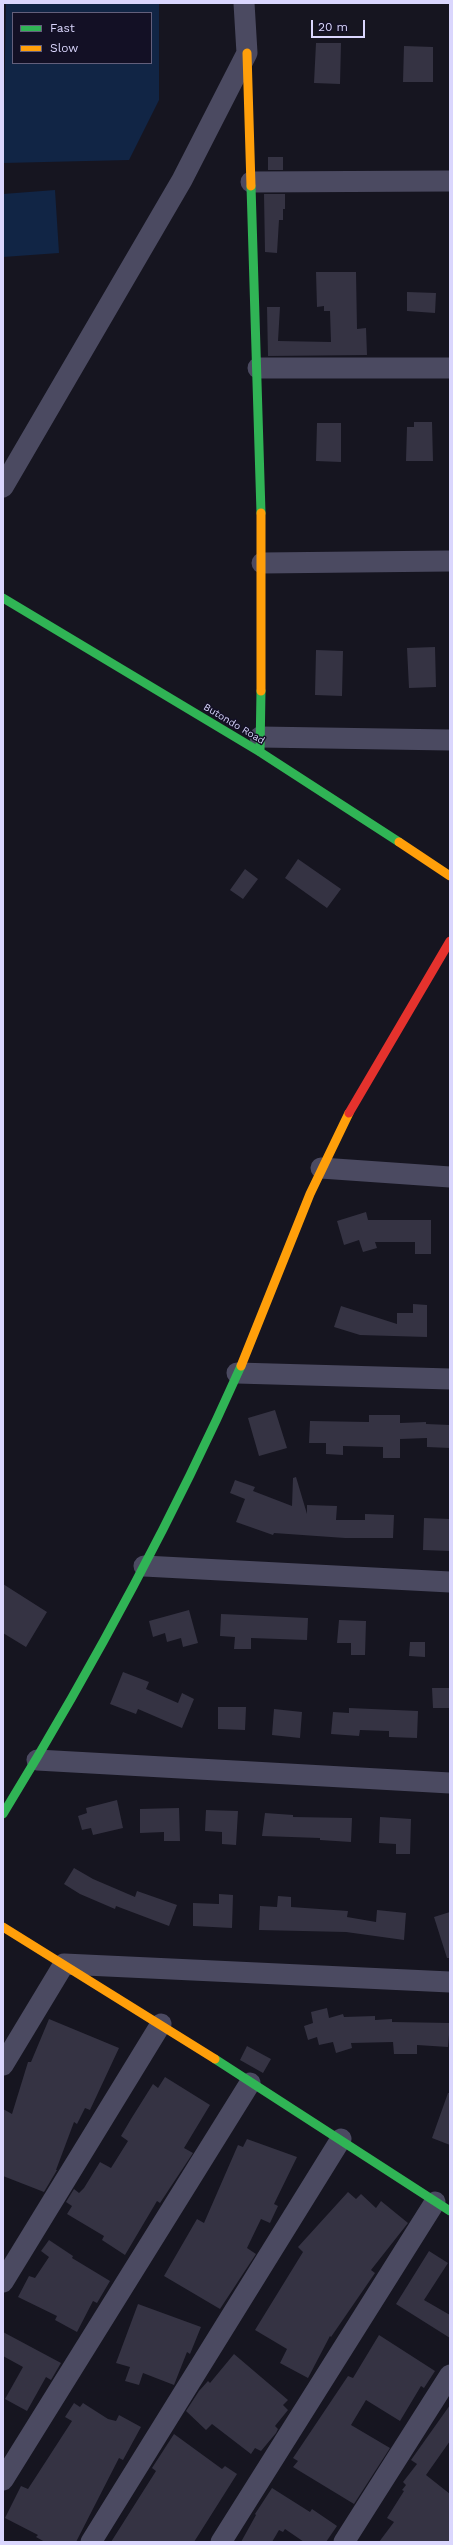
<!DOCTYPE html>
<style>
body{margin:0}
#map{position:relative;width:453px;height:2545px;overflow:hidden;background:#161520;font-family:"Work Sans",sans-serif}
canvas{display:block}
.frame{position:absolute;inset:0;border:4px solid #dad6fd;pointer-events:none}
.legend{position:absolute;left:12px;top:12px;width:140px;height:52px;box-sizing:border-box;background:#131025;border:1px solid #635f7b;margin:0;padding:5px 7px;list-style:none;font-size:12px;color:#dad6fd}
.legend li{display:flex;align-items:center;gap:8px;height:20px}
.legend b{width:20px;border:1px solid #635f7b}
.scale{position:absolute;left:311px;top:20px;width:54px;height:18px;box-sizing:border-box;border:2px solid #dad6fd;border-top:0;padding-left:5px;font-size:12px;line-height:14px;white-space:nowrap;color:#dad6fd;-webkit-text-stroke:3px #131025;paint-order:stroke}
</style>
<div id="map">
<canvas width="453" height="2545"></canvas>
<div class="frame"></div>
<ul class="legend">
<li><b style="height:5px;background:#30b455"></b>Fast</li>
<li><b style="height:5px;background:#ff9f0a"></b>Slow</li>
</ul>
<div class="scale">20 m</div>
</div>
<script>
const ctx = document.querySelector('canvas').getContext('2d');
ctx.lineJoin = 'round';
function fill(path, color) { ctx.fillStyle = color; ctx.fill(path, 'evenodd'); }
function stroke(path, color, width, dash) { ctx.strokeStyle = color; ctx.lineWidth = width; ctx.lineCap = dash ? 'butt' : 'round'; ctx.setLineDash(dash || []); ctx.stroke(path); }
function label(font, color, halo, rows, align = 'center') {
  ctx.font = font + ' "Work Sans",sans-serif'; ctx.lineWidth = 3; ctx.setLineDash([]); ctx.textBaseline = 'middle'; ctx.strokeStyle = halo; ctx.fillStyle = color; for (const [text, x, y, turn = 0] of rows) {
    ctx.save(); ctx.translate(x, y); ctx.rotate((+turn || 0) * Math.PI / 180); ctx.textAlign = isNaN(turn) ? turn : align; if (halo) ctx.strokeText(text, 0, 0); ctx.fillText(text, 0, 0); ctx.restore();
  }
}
fill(new Path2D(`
 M 6,3 L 159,3 L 159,100 L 129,160 L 3,163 ZM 13,13 L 151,13 L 151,63 L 13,63 Z
 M 55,190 L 59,253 L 3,257 L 3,194 Z`), '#112545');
fill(new Path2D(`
 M 316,43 L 341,43 L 340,84 L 314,83 Z
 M 404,46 L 433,47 L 433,82 L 403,82 Z
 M 268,157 L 283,157 L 283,170 L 268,170 Z
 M 264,194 L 285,194 L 285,209 L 283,209 L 283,220 L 279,220 L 277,253 L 265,252 Z
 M 316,272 L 356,272 L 357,329 L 366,328 L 367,355 L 268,356 L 267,307 L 280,307 L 278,341 L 331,342 L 330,311 L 324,311 L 324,306 L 317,307 Z
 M 407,292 L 436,293 L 435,313 L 407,311 Z
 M 414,422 L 432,422 L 433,461 L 406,461 L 407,427 L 414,427 Z
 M 317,423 L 341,423 L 341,462 L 316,461 Z
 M 435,647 L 436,687 L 409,688 L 407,648 Z
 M 316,650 L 343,651 L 342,696 L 315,695 Z
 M 298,859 L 341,889 L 327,908 L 285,878 Z
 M 245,869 L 258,879 L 243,899 L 230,890 Z
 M 366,1212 L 368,1220 L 431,1220 L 431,1254 L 415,1254 L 415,1242 L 375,1242 L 377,1248 L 363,1252 L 359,1240 L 344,1245 L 337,1221 Z
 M 413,1304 L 427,1305 L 427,1337 L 360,1335 L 334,1327 L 341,1306 L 397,1324 L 397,1313 L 413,1313 Z
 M 275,1410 L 287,1448 L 259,1456 L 248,1418 Z
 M 369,1415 L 400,1415 L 400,1423 L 426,1422 L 426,1424 L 450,1425 L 450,1448 L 427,1447 L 427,1438 L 400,1439 L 400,1458 L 383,1458 L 383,1447 L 343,1446 L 343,1455 L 326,1454 L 326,1443 L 309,1443 L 310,1421 L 369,1422 Z
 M 296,1477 L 307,1514 L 307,1505 L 337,1506 L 336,1520 L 365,1520 L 365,1514 L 394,1515 L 393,1538 L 345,1538 L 274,1533 L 273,1535 L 236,1522 L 245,1499 L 230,1493 L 235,1480 L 255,1487 L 253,1491 L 292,1506 L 293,1478 Z
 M 424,1518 L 450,1519 L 450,1551 L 423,1550 Z
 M 3,1584 L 47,1612 L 26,1647 L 3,1633 Z
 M 189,1610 L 198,1643 L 183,1647 L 181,1638 L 167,1642 L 165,1633 L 153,1637 L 149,1621 Z
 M 221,1614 L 308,1618 L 307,1640 L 251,1638 L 251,1649 L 234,1649 L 235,1637 L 220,1636 Z
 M 339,1620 L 366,1621 L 365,1655 L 351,1655 L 351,1643 L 337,1643 Z
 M 410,1642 L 425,1642 L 425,1657 L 409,1656 Z
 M 123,1672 L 149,1682 L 146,1689 L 178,1703 L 182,1693 L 194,1699 L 182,1728 L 138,1709 L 136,1714 L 110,1704 Z
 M 432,1688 L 450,1688 L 450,1708 L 433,1708 Z
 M 218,1707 L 246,1707 L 245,1730 L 218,1729 Z
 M 349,1708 L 418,1711 L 417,1738 L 389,1737 L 389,1731 L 360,1730 L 359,1736 L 331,1734 L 333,1712 L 349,1713 Z
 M 274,1709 L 302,1712 L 300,1738 L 272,1735 Z
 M 117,1800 L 123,1828 L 93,1835 L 91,1828 L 82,1830 L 78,1816 L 87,1813 L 86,1808 Z
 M 179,1808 L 180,1841 L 164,1841 L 164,1832 L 140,1833 L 140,1809 Z
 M 206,1810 L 238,1811 L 236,1845 L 222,1844 L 222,1832 L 205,1831 Z
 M 265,1813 L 293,1815 L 293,1817 L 352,1818 L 351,1842 L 320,1840 L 320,1838 L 262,1836 Z
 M 380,1817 L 411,1819 L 410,1854 L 396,1854 L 396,1844 L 379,1843 Z
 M 74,1868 L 93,1879 L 135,1897 L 137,1891 L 177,1905 L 169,1926 L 116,1906 L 115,1909 L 80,1894 L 64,1884 Z
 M 219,1894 L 233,1895 L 232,1928 L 193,1926 L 193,1903 L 219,1904 Z
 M 278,1896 L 291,1897 L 291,1907 L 348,1911 L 347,1917 L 376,1922 L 377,1910 L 406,1913 L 404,1940 L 346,1932 L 259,1930 L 260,1906 L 277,1907 Z
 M 450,1912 L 450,1958 L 447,1958 L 434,1917 Z
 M 327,2008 L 329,2018 L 343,2014 L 344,2017 L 375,2016 L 375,2020 L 392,2019 L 392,2022 L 450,2023 L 448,2047 L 417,2045 L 417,2054 L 394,2054 L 393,2042 L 351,2043 L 352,2048 L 336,2053 L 333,2042 L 319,2045 L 317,2037 L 308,2040 L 304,2026 L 313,2023 L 311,2012 Z
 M 49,2019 L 119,2048 L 90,2110 L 85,2108 L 77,2124 L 74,2122 L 56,2170 L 57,2170 L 44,2192 L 3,2176 L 3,2109 L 12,2114 L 28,2062 L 31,2062 Z
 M 247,2046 L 271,2059 L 263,2073 L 240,2060 Z
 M 165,2077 L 210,2105 L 184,2148 L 193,2153 L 160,2203 L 157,2201 L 125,2255 L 102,2240 L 104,2236 L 67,2214 L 72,2206 L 66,2202 L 74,2189 L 79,2193 L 84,2188 L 100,2162 L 111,2168 L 128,2141 L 121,2136 L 131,2119 L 153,2084 L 158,2088 Z
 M 448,2093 L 450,2093 L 450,2145 L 432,2138 Z
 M 247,2139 L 297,2157 L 274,2204 L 278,2206 L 270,2223 L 261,2219 L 247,2248 L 256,2254 L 220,2309 L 164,2276 L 197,2219 L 204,2223 L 238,2145 L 243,2147 Z
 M 348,2192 L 356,2199 L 361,2194 L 376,2208 L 381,2201 L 408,2223 L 371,2270 L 375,2273 L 331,2337 L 330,2336 L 308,2378 L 280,2363 L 287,2349 L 255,2330 L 303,2252 L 298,2247 Z
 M 49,2240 L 73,2256 L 72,2258 L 110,2281 L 97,2303 L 93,2301 L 77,2332 L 55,2320 L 57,2316 L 18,2297 L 29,2276 L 35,2278 L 49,2257 L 41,2251 Z
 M 429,2251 L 448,2263 L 424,2300 L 450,2315 L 450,2338 L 396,2304 Z
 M 138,2304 L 201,2327 L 190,2354 L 187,2352 L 174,2385 L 143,2373 L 139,2385 L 125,2381 L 130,2367 L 116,2363 Z
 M 3,2332 L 61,2363 L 51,2380 L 46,2377 L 27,2411 L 5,2399 L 23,2367 L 3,2356 Z
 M 379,2335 L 435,2371 L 424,2388 L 421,2386 L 400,2421 L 366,2400 L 351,2425 L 390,2448 L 354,2504 L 293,2467 L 298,2461 L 293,2458 L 348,2376 L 353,2378 Z
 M 234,2354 L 288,2400 L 283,2405 L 288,2410 L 275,2426 L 278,2429 L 276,2433 L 261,2451 L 255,2448 L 251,2454 L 212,2424 L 206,2430 L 186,2411 L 199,2391 L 208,2381 L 210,2383 Z
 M 74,2403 L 80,2407 L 83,2403 L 108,2419 L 116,2421 L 119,2415 L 141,2427 L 123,2460 L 119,2458 L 76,2542 L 45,2542 L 36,2537 L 38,2535 L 5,2518 L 21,2486 L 28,2489 L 72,2421 L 65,2417 Z
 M 450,2405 L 450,2441 L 426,2475 L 450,2494 L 450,2542 L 379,2542 L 394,2522 L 387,2518 L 404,2491 L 402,2490 L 406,2485 L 403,2482 L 417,2464 L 411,2460 Z
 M 174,2434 L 222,2469 L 225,2466 L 237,2474 L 194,2542 L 111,2542 L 156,2471 L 152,2468 Z
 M 272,2488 L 310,2512 L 312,2509 L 337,2526 L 326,2542 L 304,2542 L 285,2529 L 283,2532 L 279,2530 L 272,2542 L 241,2542 L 256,2515 L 255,2514 Z`), '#353343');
stroke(new Path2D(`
 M 251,182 L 450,181
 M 258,368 L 450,368
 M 3,487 L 182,180 L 247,53 L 244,3
 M 262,563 L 450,561
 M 260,737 L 450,740
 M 321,1168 L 450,1177
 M 237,1373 L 450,1379
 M 144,1566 L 450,1582
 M 37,1760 L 450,1783
 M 3,2065 L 64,1964 L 450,1982
 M 3,2282 L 161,2024
 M 3,2480 L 250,2083
 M 91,2542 L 341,2139
 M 221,2542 L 435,2202
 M 344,2542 L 450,2375`), '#4b4a61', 21);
stroke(new Path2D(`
 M 251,186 L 261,513
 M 3,598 L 260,752 L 399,842
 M 260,752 L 261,691
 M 3,1814 C 91,1670 172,1521 241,1366
 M 215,2059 L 450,2211`), '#30b455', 9);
stroke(new Path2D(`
 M 247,53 L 251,186
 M 261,513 L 261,691
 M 399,842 L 450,876
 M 241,1366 L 310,1194 L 349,1113
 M 3,1927 L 215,2059`), '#ff9f0a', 9);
stroke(new Path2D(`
 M 349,1113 L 450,941`), '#e5322d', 9);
label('10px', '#dad6fd', '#131025', [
 ["Butondo Road",234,724,31]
]);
</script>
